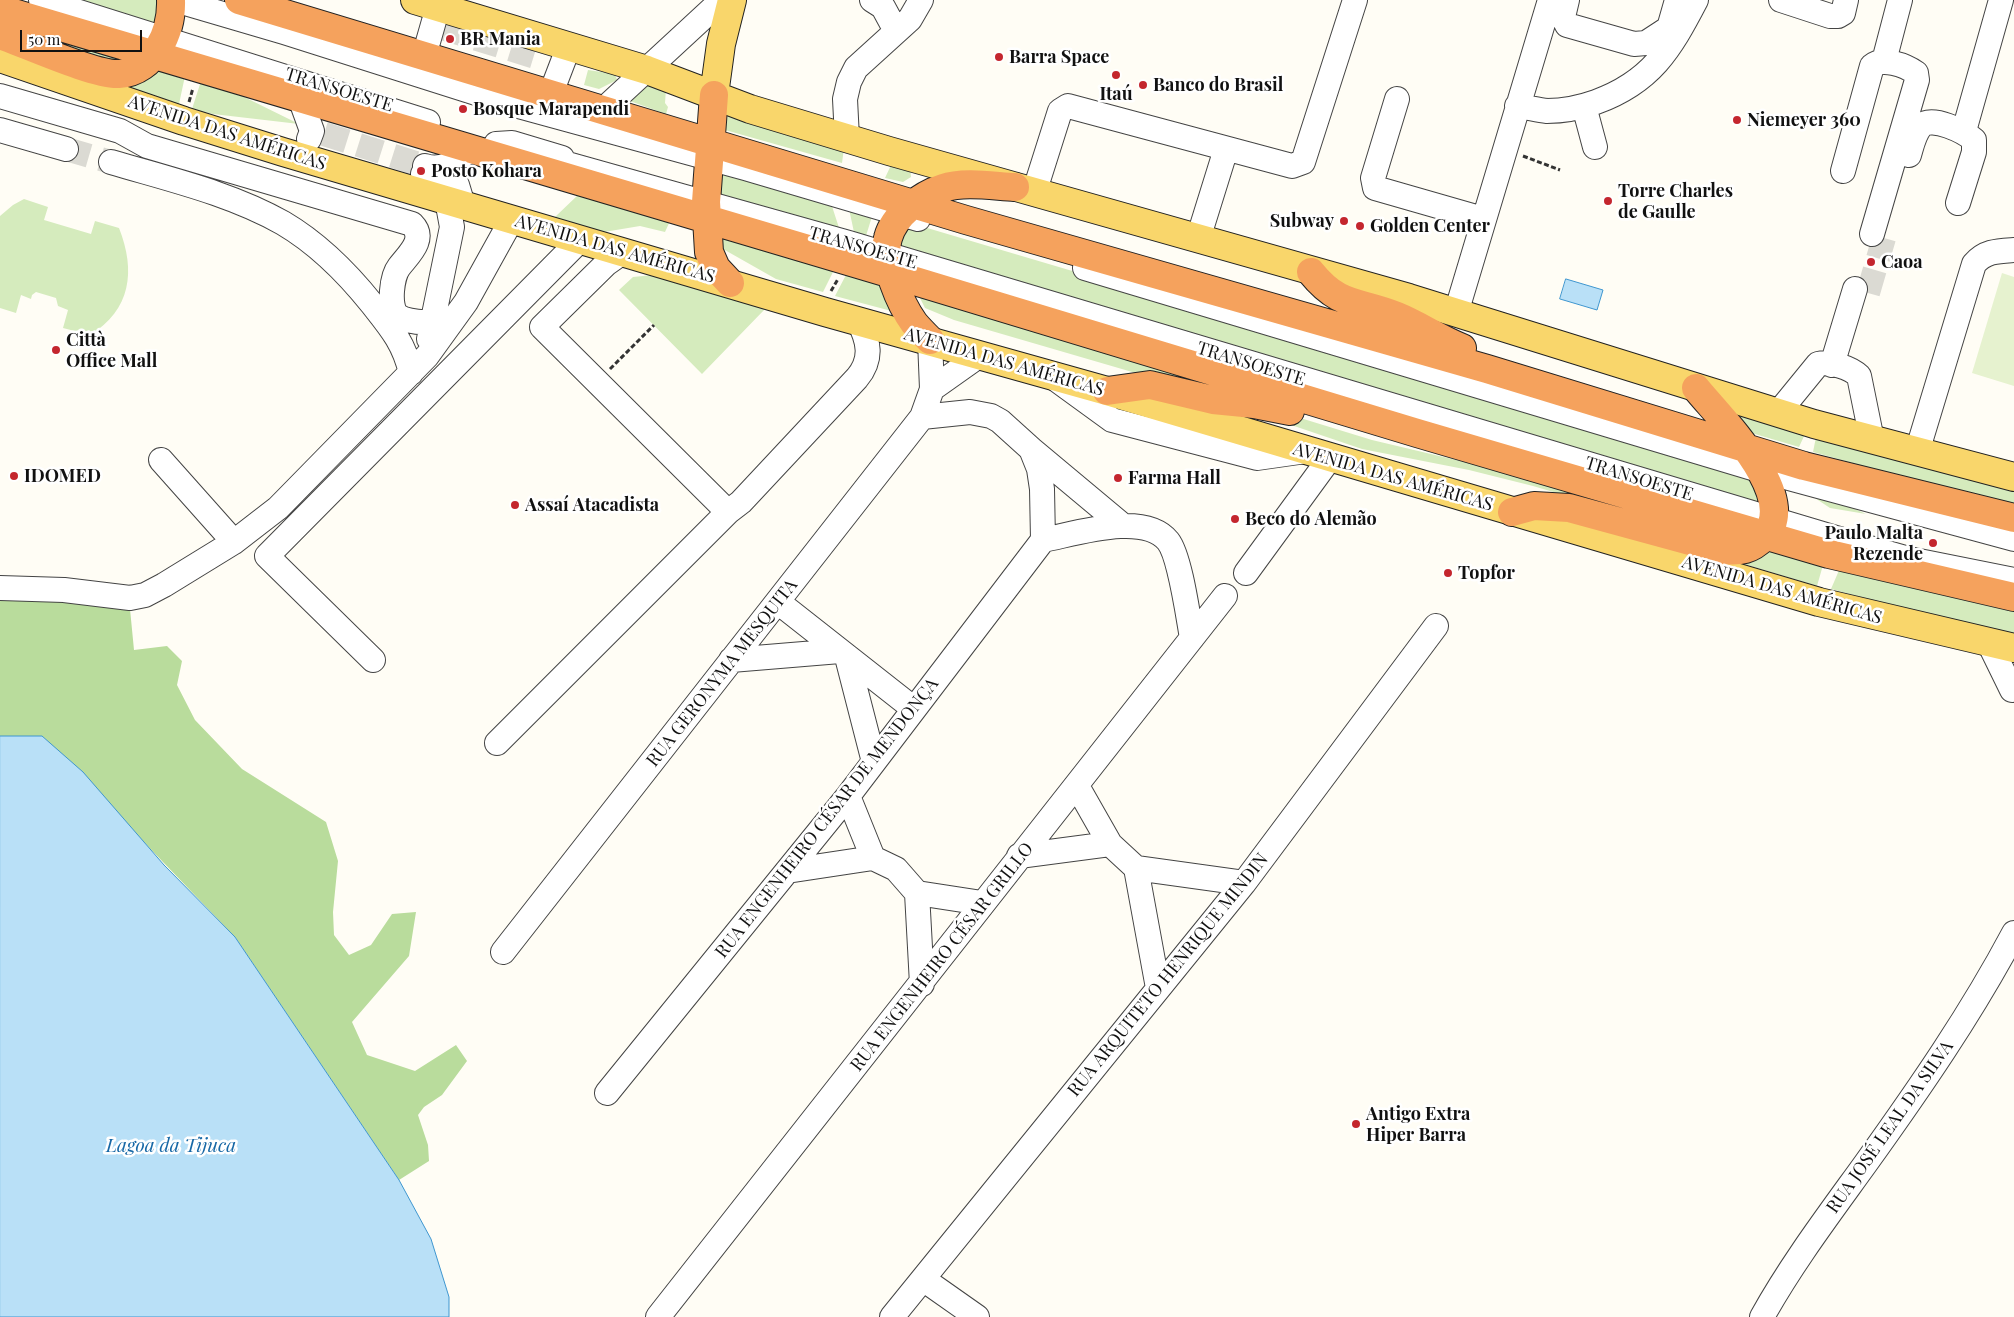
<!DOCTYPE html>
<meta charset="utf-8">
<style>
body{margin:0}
#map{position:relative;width:2014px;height:1317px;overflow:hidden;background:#fffdf5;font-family:"Playfair Display",serif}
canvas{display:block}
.scale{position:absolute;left:20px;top:30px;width:122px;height:22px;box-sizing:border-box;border:2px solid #111;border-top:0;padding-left:6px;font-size:15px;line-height:18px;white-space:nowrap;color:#111;-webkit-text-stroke:4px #fff;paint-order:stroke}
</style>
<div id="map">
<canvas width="2014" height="1317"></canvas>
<div class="scale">50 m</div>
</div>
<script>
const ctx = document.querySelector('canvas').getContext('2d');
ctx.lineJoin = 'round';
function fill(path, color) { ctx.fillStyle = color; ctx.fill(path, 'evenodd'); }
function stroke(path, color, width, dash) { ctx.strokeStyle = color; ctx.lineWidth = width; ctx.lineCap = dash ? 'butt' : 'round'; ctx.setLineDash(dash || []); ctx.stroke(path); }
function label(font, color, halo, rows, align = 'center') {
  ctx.font = font + ' "Playfair Display",serif'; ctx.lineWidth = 5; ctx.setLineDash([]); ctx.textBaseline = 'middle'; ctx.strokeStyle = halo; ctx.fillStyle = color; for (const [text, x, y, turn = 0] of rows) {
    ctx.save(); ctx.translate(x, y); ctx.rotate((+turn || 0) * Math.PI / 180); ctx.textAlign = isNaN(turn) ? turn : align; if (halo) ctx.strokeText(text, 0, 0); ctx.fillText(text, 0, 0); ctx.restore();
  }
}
fill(new Path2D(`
 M 62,0 L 157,0 L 160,1 L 162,10 L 152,29 Z
 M 0,21 L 126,59 L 103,63 Z
 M 158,68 L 185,76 L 179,104 L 117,88 Z
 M 588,70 L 615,74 L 617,80 L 599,89 L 584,85 Z
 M 201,81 L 230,90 L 299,124 L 213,114 L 192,109 Z
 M 652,83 L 666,89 L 665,103 L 668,107 L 666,114 L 627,100 Z
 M 728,114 L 844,148 L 842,163 L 725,130 Z
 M 892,163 L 910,166 L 911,177 L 903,182 L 885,178 Z
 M 720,166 L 829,197 L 841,234 L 716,200 Z
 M 579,194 L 670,221 L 665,232 L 640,226 L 604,232 L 555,217 Z
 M 24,199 L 48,207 L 44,220 L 91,234 L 95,221 L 119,228 C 136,271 131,310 90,335 L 63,328 L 68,310 L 58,306 L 56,298 L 36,292 L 32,295 L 31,299 L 21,295 L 16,313 L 0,308 L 0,216 L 13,205 Z
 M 848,204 L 874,210 L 865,239 L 855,237 Z
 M 907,222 L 1744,470 L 1757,490 L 1761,505 L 900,250 L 901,237 Z
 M 716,234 L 834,270 L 823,292 L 776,279 L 716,245 Z
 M 847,273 L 880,284 L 899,313 L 835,296 Z
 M 653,275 L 766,308 L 702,374 L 619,290 L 633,277 Z
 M 919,296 L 1264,398 L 1187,388 L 954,320 L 925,308 Z
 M 1244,409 L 1284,413 L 1372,440 L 1536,479 L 1734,537 L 1716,540 L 1533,486 L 1469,470 L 1362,449 Z
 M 1731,412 L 1805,434 L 1799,447 L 1748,432 Z
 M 1816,437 L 2014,488 L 2014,504 L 1946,489 L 1813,452 Z
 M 1814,490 L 1866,514 L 1830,508 L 1812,496 Z
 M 1768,548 L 1823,565 L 1817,586 L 1734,561 Z
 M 1840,568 L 2014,611 L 2014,634 L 1958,623 L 1831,589 Z`), '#d5ebbd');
fill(new Path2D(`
 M 0,595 L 130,609 L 134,650 L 167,646 L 182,661 L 177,685 L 195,720 L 242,769 L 326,822 L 338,861 L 333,912 L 334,935 L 349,955 L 371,945 L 392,914 L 416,912 L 409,956 L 352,1022 L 367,1055 L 415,1071 L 456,1045 L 467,1061 L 442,1095 L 424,1107 L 418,1115 L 428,1145 L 429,1161 L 399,1180 L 235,937 L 42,736 L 0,736 Z`), '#b9dc9c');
fill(new Path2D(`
 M 2002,273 L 2014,277 L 2014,386 L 1972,373 Z`), '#e6f2cf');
const water = new Path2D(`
 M 1566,279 L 1603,290 L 1597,310 L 1560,299 Z
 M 0,736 L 42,736 L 83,772 L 164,865 L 235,937 L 399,1180 L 431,1239 L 449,1297 L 449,1317 L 0,1317 Z`);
fill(water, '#b9e0f7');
stroke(water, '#3f96cf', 1);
stroke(new Path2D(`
 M 442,28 L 545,60
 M 324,134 L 425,166
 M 66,149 L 111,162
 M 1868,293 L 1884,238`), '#dbdad3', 24, [24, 12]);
const minor = new Path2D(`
 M 41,0 L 428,122
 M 175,0 L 284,32 L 511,104 L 745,168 L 918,219
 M 872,0 L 883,7 L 896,31
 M 1567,0 L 1563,17 L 1567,25 L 1634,44 L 1646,43 L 1669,28 L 1677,0
 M 1781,0 L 1830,16 L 1838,16 L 1843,13 L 1846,0
 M 424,56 L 438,7
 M 1884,61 L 1900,0
 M 551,93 L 569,46
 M 0,96 L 120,131 L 147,146 L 412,224 C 427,239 408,255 399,267 C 392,276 388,306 397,315 C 405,322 421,322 431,323
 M 300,98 L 312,131 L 309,139
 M 1397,99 L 1373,178 L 1375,188 L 1483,219
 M 1517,106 C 1527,107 1537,110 1547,111 C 1563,111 1582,107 1596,102 C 1651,82 1670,50 1696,0
 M 1584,106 L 1595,147
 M 604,109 L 722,0
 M 0,130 L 66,149
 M 1964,131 L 2001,0
 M 847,138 L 845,99 L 849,82 L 856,68 L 910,19 L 921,0
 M 496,144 L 512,143 L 562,158
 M 1909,155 C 1912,145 1914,134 1921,126 C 1932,115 1965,132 1974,140 L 1974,152 L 1958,203
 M 546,158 L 849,243 L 1866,547 L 1909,559 L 2014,580
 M 111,162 C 168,179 230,193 283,223 C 317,243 348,274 372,304 C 391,328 404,343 411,373
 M 425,166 C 443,172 457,160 471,149
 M 1843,171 L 1872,66 C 1882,57 1905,65 1916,73 L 1917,80 L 1872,234
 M 423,174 L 457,185 L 463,205
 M 1034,193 L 1060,111 L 1068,106 L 1292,166 L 1303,162 L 1355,0
 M 1198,239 L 1226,149
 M 623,252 L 606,264 L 542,327 L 728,512
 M 1085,268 L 1759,470 L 2014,539
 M 1456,313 L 1550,0
 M 429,339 L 452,227 L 447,200
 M 1832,365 L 1855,289
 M 1057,380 L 1112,420 L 1257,458 L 1306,451
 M 932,389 L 980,355
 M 1778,413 L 1818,364 C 1830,361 1851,368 1859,376 L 1872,440
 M 922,417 L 970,412 L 991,416 L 1000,421 L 1031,449 L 1039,469 L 1042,489 L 1043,540 C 1075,534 1144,511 1168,541 C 1180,556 1188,616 1192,638
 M 1031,449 L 1122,525
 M 1917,452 L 1974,264 C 1985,251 1998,251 2014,250
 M 161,460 L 234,542
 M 1246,573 L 1330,458
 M 0,588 L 64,590 L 130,598 L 145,595 L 164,585 L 234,542 L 278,508 L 427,356 L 466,302 L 512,219
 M 778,602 L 914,709
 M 1989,643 L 2012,690 L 2014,687
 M 847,657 L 874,762
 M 373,660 L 267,556 L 581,239
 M 731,660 L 840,651
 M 497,743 L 728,512 L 741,502 L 857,378 C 873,359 869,341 858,320
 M 1077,786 L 1110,844 L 1136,868 L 1244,883
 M 848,796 L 873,858 L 896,869 L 917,893 L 982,903
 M 1019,856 L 1110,844
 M 1136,868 L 1158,988
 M 787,871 L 873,858
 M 917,893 L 922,984
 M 503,952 L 922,417 L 932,389 L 930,340
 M 607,1093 L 848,796 L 1043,540
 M 923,1279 L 977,1317
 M 658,1317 L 1225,596
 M 892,1317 L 1244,883 L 1436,626
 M 1762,1317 C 1792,1263 1830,1213 1866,1163 C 1919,1089 1971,1014 2014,933`);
const major = new Path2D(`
 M 415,0 L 647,70 L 750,109 L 889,151 L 1409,298 L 1814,424 L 2014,477
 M 0,58 L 184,121 L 283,152 L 825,312 L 1107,391 L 1819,602 L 2014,648
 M 714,95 L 721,44 L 732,0`);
const highway = new Path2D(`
 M 239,0 L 966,220 L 1487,369 L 1804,466 L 2014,518
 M 0,9 L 892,274 L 1417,433 L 1829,554 L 2014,597
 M 0,35 C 26,44 96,76 119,74 C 155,72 172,30 171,0
 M 714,95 L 706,202 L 709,252 L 716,268 L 730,283
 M 1311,272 C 1340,308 1358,300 1397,316 C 1419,325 1439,339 1462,348
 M 930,340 C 925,335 919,329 914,323 C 901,305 881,260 888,238 C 894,215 921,195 943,188 C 964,181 993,186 1015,187
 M 1107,391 L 1150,385 L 1213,400 L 1254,404 L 1290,411
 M 1512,512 L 1534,506 L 1569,508 L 1723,550 C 1740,552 1751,550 1764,537 C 1802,497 1721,419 1696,388`);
stroke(minor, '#444', 26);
stroke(major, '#222', 30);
stroke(highway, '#222', 30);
stroke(new Path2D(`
 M 189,102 L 193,88
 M 1523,156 L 1560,170
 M 831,291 L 838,279
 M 610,369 L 654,325`), '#333', 3, [5, 2.5]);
stroke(minor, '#fff', 24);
stroke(major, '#f9d66b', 28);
stroke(highway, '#f5a25d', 28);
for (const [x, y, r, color] of [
 [450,39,5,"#c4262e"],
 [999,57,5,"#c4262e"],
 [1116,75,5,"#c4262e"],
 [1143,85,5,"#c4262e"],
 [463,109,5,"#c4262e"],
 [1737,120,5,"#c4262e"],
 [421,171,5,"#c4262e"],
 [1608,201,5,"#c4262e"],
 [1344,221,5,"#c4262e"],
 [1360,226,5,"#c4262e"],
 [1871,262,5,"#c4262e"],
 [56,350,5,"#c4262e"],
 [14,476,5,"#c4262e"],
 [1118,478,5,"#c4262e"],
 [515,505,5,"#c4262e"],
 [1235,519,5,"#c4262e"],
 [1933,543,5,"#c4262e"],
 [1448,573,5,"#c4262e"],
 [1356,1124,5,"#c4262e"]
]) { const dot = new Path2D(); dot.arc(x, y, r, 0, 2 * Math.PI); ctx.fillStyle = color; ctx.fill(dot); stroke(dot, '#fff', 2); }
label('bold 18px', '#111', '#fff', [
 ["BR Mania",460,39],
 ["Barra Space",1009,57],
 ["Banco do Brasil",1153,85],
 ["Itaú",1116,94,"center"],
 ["Bosque Marapendi",473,109],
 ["Niemeyer 360",1747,120],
 ["Posto Kohara",431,171],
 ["Torre Charles",1618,191],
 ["de Gaulle",1618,212],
 ["Subway",1334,221,"right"],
 ["Golden Center",1370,226],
 ["Caoa",1881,262],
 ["Città",66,340],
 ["Office Mall",66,361],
 ["IDOMED",24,476],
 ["Farma Hall",1128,478],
 ["Assaí Atacadista",525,505],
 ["Beco do Alemão",1245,519],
 ["Paulo Malta",1923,533,"right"],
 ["Rezende",1923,554,"right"],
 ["Topfor",1458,573],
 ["Antigo Extra",1366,1114],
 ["Hiper Barra",1366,1135]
], 'left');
label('18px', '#111', '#fff', [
 ["TRANSOESTE",339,90,17],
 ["AVENIDA DAS AMÉRICAS",227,133,18],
 ["TRANSOESTE",863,248,16],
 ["AVENIDA DAS AMÉRICAS",615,249,16],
 ["AVENIDA DAS AMÉRICAS",1004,362,16],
 ["TRANSOESTE",1251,364,17],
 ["AVENIDA DAS AMÉRICAS",1393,477,16],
 ["TRANSOESTE",1639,479,17],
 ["AVENIDA DAS AMÉRICAS",1782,590,16],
 ["RUA GERONYMA MESQUITA",722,673,-52],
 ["RUA ENGENHEIRO CÉSAR DE MENDONÇA",827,818,-52],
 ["RUA ENGENHEIRO CÉSAR GRILLO",942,957,-52],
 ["RUA ARQUITETO HENRIQUE MINDIN",1168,975,-51],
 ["RUA JOSÉ LEAL DA SILVA",1890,1127,-55]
]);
label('italic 19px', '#1768a6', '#fff', [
 ["Lagoa da Tijuca",171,1146]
]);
</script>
